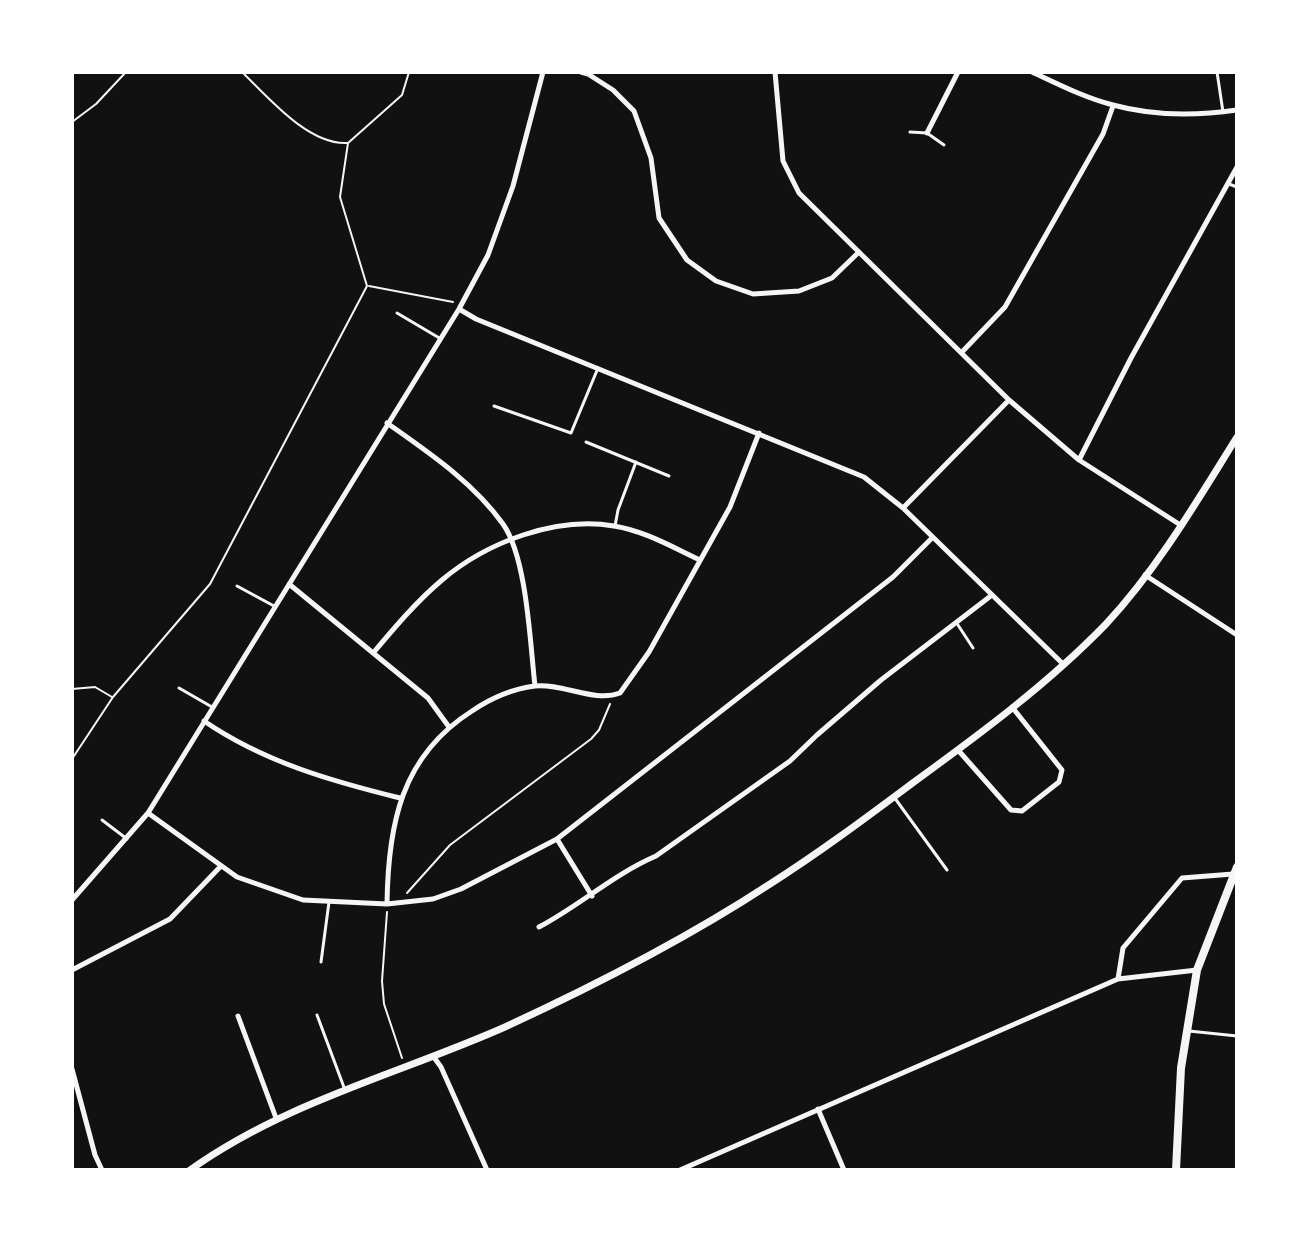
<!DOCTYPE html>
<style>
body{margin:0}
#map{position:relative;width:1309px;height:1242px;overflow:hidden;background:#111;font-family:Arial,sans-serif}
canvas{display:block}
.frame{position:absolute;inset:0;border:74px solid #fff;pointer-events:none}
</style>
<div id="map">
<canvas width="1309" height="1242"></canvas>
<div class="frame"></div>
</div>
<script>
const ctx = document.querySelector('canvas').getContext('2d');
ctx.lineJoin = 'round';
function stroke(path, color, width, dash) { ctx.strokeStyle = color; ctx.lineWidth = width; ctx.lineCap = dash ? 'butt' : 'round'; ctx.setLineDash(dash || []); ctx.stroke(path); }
stroke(new Path2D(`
 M 242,72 C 268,97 308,145 347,143
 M 72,122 L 96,104 L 126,72
 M 369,286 L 453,302
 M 72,689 L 95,687 L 112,697
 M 72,759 L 113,697 L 210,584 L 367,286 L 340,197 L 348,143 L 402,95 L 409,72
 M 407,893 L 450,845 L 591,739 L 599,730 L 610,704
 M 387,912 L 382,981 L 384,1004 L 402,1058`), '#f5f5f5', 2);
stroke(new Path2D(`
 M 1217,72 L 1223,112
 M 910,132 L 927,133 L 944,145
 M 1229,184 L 1237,187
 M 397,313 L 441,339
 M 494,406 L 571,433 L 598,368
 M 586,442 L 669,476
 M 615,526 L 618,510 L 636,462
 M 237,586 L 274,606
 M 956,622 L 973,648
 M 179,688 L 212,707
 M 894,797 L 947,870
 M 102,820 L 127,839
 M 321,962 L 329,902
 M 317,1015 L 345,1090
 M 1189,1031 L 1237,1036`), '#f5f5f5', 3);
stroke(new Path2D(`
 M 581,72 L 588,74 L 613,90 L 634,111 L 651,158 L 659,218 L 687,260 L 716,281 L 753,294 L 799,291 L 832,278 L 859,252
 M 775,72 L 783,161 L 799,193 L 1009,400 L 1079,460 L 1182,526
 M 1032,72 C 1058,84 1085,98 1113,105 C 1153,116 1196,116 1237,110
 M 927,133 L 958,72
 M 459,309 L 476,319 L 864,477 L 903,508 L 1063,664
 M 962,352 L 1005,307 L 1103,134 L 1113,106
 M 387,423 C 428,452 473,482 503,524 C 527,558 530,643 535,686
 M 1079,460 L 1131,358 L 1237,167
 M 903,508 L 1009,400
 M 1145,575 L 1237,635
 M 289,584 L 428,698 L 449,727
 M 374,652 C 395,627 417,601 442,580 C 487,542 556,516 614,526 C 645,531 672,547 700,560
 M 204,721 C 264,762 331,781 400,798
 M 958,750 L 1011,810 L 1022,811 L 1059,782 L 1062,770 L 1012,707
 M 148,813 L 237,877 L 303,900 L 387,904 L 433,899 L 461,889 L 557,839 L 893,577 L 932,538
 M 557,839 L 592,896
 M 72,900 L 148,813 L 459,309 L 488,255 L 513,186 L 543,72
 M 387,904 C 388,825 401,756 472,711 C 491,698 512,689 535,686 C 563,683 594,703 620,693 L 649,652 L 730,507 L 759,433
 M 539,927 C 579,906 614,874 656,856 L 790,761 L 817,735 L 881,680 L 992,595
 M 72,970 L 170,919 L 221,866
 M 1118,979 L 1123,948 L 1182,878 L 1233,874
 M 238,1016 L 276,1118
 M 433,1056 L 441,1067 L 487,1170
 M 72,1069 L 95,1155 L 102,1170
 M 818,1109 L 844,1170
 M 680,1170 L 1118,979 L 1197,970`), '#f5f5f5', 5);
stroke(new Path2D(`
 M 190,1170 C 285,1102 399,1074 505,1027 C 596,985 686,939 770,884 C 819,853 867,817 914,782 C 980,734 1049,683 1106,624 C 1158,568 1197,501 1237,437`), '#f5f5f5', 7);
stroke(new Path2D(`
 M 1176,1170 L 1181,1068 L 1197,970 L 1237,867`), '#f5f5f5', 8);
</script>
